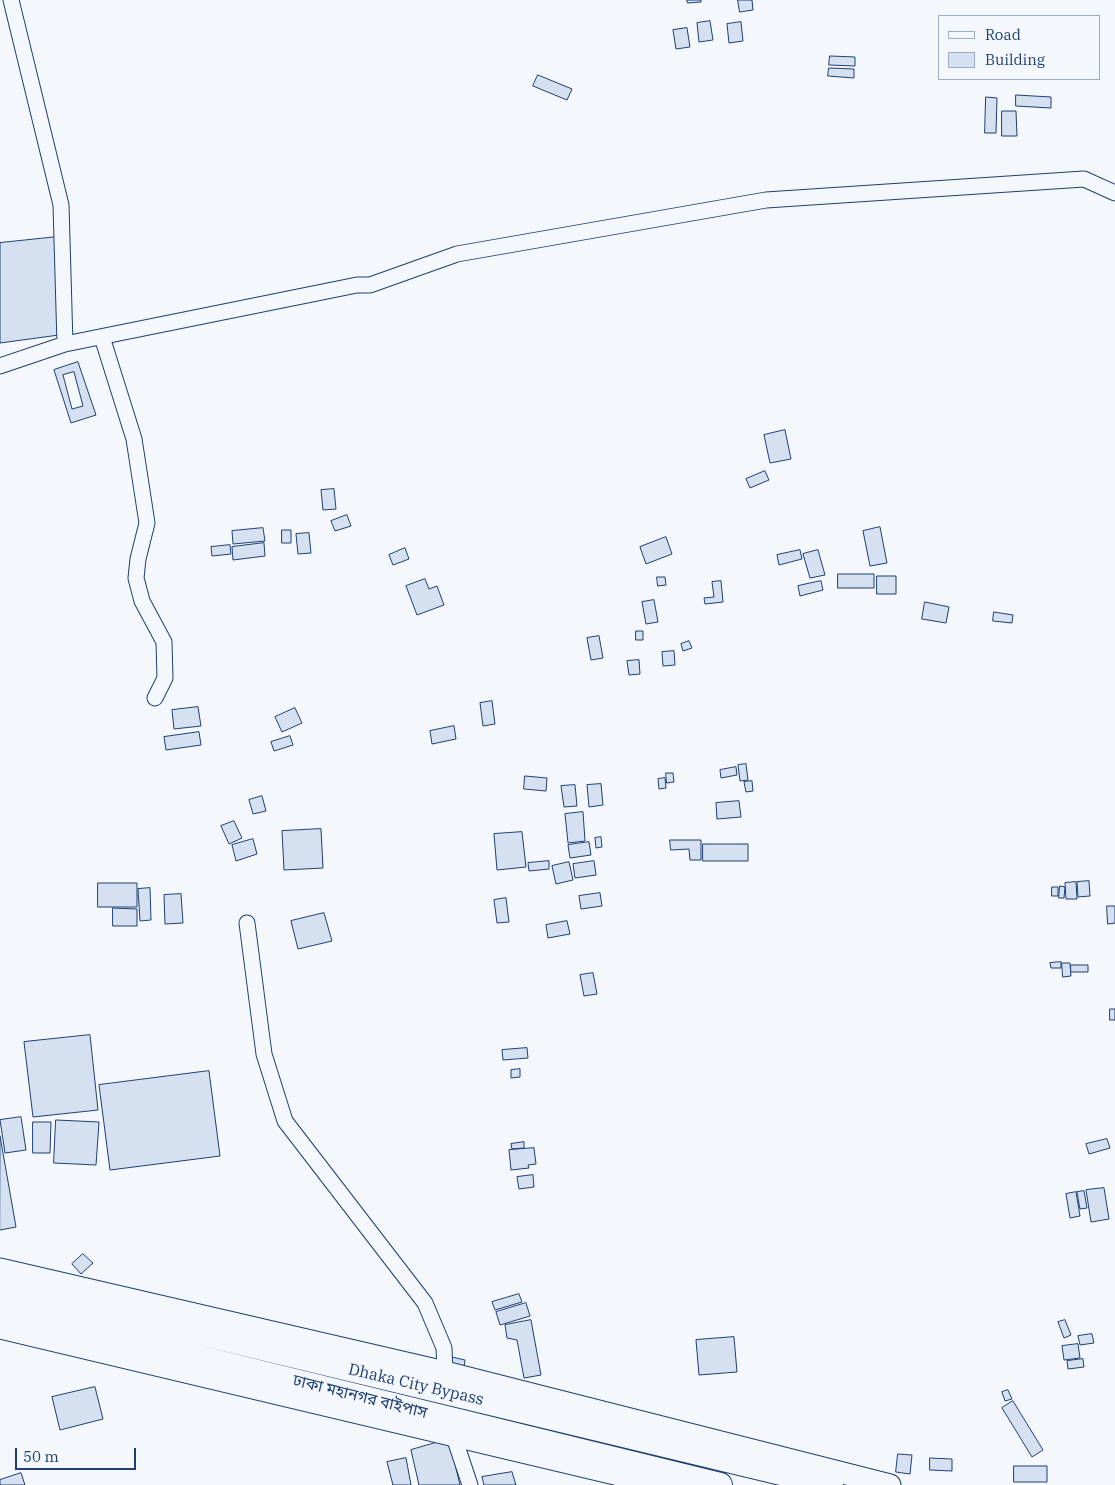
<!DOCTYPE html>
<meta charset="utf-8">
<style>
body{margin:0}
#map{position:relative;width:1115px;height:1485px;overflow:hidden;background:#f4f7fb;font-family:"IBM Plex Serif",serif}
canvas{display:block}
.legend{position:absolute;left:938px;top:15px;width:162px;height:65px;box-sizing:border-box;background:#f4f7fb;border:1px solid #9eadc5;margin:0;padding:6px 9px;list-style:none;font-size:15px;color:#1d3f73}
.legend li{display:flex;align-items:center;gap:10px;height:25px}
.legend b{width:25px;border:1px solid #9eadc5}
.scale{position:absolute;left:15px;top:1448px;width:121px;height:22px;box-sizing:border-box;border:2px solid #1d3f73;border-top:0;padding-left:6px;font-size:15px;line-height:18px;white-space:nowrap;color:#1d3f73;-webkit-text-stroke:4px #f4f7fb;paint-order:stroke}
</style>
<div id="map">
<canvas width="1115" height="1485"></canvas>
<ul class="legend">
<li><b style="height:6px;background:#f4f7fb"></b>Road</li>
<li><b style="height:14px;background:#d5e0f0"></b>Building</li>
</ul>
<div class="scale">50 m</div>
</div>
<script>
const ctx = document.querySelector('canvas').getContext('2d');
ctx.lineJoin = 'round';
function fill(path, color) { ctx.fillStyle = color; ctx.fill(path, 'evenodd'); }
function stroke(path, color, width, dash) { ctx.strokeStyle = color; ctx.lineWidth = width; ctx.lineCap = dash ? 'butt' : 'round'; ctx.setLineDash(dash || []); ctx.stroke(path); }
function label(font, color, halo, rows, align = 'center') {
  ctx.font = font + ' "IBM Plex Serif","Noto Sans Bengali",serif'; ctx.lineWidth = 4; ctx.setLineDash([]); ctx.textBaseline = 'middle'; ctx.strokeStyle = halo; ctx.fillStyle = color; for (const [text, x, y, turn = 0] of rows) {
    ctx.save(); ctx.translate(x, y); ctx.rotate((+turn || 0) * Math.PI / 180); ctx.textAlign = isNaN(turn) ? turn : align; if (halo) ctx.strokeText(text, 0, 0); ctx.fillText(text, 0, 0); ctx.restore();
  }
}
const building = new Path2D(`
 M 687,0 L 701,0 L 701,2 L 688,3 Z
 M 738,0 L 752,0 L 753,10 L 740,12 Z
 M 710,21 L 713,40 L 699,42 L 697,23 Z
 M 741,22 L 743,41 L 729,43 L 727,24 Z
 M 687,28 L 690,47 L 676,49 L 673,30 Z
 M 830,56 L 855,57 L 855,66 L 829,65 Z
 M 829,68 L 854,69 L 854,78 L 828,76 Z
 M 538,75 L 572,89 L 567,100 L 533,86 Z
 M 1016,95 L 1051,97 L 1051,108 L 1016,106 Z
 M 986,97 L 997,98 L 996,133 L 985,133 Z
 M 1002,111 L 1016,111 L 1017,136 L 1002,136 Z
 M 57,237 L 59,335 L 0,343 L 0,243 Z
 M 78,362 L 96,415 L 71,423 L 54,370 Z
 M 74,372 L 83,406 L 72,409 L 63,375 Z
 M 785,430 L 791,459 L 770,463 L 764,435 Z
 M 765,471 L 769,480 L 750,488 L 746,479 Z
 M 334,489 L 336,509 L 323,510 L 321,490 Z
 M 347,515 L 351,526 L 335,531 L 331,521 Z
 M 880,527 L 887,563 L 870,566 L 863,531 Z
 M 263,528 L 265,541 L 233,544 L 232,531 Z
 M 282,530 L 291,530 L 291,543 L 282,543 Z
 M 309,533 L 311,553 L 298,554 L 296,534 Z
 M 666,537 L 672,554 L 646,564 L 640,547 Z
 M 264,543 L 265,556 L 233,560 L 232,547 Z
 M 230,545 L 231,554 L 212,556 L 211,547 Z
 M 405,548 L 409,559 L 393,565 L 389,555 Z
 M 800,550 L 802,559 L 779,565 L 777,555 Z
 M 818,550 L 825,575 L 810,578 L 803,554 Z
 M 838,574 L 874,574 L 874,588 L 838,588 Z
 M 877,576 L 896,576 L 896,594 L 877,594 Z
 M 657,577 L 665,577 L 666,585 L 658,586 Z
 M 425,579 L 429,589 L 437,586 L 444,605 L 417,615 L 406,586 Z
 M 721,581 L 723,602 L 705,604 L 704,598 L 714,597 L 712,582 Z
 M 821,581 L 823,590 L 800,596 L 798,586 Z
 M 654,600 L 658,622 L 646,624 L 642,602 Z
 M 925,602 L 949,607 L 946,623 L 922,619 Z
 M 994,612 L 1013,615 L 1012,623 L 993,621 Z
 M 636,631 L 643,631 L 643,640 L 636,640 Z
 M 599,636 L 603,658 L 591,660 L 587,638 Z
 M 689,641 L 692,648 L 683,651 L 681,644 Z
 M 674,651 L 675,665 L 663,666 L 662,652 Z
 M 639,660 L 640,674 L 629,675 L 627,661 Z
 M 492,701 L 495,724 L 483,726 L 480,703 Z
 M 198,707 L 201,726 L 174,729 L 172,710 Z
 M 295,708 L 302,723 L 282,732 L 275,717 Z
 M 454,726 L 456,739 L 432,744 L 430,731 Z
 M 199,732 L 201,745 L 166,750 L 164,737 Z
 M 290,736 L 293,745 L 274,751 L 271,742 Z
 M 746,764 L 748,780 L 740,781 L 738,765 Z
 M 736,767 L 737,775 L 721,778 L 720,770 Z
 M 666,773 L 673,773 L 674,782 L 667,783 Z
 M 525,776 L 547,778 L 546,791 L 524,789 Z
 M 665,778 L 666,788 L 659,789 L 658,779 Z
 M 752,781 L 753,791 L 746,792 L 744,782 Z
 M 601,784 L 603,805 L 589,807 L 587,785 Z
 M 575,785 L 577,806 L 564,807 L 561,786 Z
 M 262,796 L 266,811 L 253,814 L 249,800 Z
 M 739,801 L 741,817 L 717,819 L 716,803 Z
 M 583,812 L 585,841 L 568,843 L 565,814 Z
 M 234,821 L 242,838 L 229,844 L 221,826 Z
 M 321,829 L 323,868 L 284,870 L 282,831 Z
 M 522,832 L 526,867 L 497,870 L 494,834 Z
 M 601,837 L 602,847 L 596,848 L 595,838 Z
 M 253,839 L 257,854 L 236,861 L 232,845 Z
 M 670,840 L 701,840 L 701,860 L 690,860 L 689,849 L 671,850 Z
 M 589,842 L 591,855 L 570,858 L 568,845 Z
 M 703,844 L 748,844 L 748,861 L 703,861 Z
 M 549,861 L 549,869 L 529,871 L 528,863 Z
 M 594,861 L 596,875 L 575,878 L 573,864 Z
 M 569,862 L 573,880 L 556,884 L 552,866 Z
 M 1089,881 L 1090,896 L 1078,897 L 1077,882 Z
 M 1076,882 L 1077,899 L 1066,899 L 1065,883 Z
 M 98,883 L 137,883 L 137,907 L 98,907 Z
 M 1060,886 L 1065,887 L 1064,898 L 1059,898 Z
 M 1052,887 L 1058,887 L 1058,896 L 1052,896 Z
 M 150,888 L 151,920 L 140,921 L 138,889 Z
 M 600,893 L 602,906 L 581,909 L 579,896 Z
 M 181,894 L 183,923 L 165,924 L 164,895 Z
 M 506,898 L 509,922 L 497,923 L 494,900 Z
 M 1107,906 L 1115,906 L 1115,923 L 1108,924 Z
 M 113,908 L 137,909 L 137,926 L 113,926 Z
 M 324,913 L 332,941 L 298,949 L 291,921 Z
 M 567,921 L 570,934 L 548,938 L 546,925 Z
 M 1061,962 L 1061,968 L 1051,968 L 1050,963 Z
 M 1062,963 L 1070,963 L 1071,976 L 1063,977 Z
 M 1071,965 L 1088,965 L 1088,972 L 1071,972 Z
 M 593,973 L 597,994 L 584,996 L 580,975 Z
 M 1110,1009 L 1115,1009 L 1115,1020 L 1110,1020 Z
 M 90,1035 L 98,1110 L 33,1117 L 24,1042 Z
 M 527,1048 L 528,1058 L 503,1060 L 502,1050 Z
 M 520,1069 L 520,1077 L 511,1078 L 511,1070 Z
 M 209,1071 L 220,1156 L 110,1170 L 99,1085 Z
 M 21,1117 L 26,1150 L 5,1153 L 0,1120 Z
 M 56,1120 L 99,1122 L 96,1165 L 54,1163 Z
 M 33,1122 L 51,1122 L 50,1153 L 33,1153 Z
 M 0,1136 L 16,1227 L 0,1230 Z
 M 1107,1139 L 1110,1148 L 1089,1154 L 1086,1144 Z
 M 524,1142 L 524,1148 L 512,1149 L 511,1144 Z
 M 534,1148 L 536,1164 L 528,1165 L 529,1168 L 511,1170 L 509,1150 Z
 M 533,1175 L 534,1187 L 519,1189 L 517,1177 Z
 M 1104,1188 L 1109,1219 L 1091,1222 L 1086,1190 Z
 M 1084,1191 L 1087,1208 L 1080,1209 L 1077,1192 Z
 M 1076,1192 L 1080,1216 L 1070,1218 L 1066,1194 Z
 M 83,1254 L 93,1263 L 81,1274 L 72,1264 Z
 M 519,1294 L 522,1302 L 495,1310 L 492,1302 Z
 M 526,1303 L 530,1316 L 500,1325 L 496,1312 Z
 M 531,1320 L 541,1375 L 524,1378 L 517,1340 L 507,1338 L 505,1325 Z
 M 1065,1320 L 1071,1335 L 1064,1338 L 1058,1322 Z
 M 1092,1334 L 1094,1343 L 1080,1345 L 1078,1336 Z
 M 734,1337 L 737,1372 L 699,1375 L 696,1340 Z
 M 1078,1344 L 1080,1358 L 1064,1360 L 1062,1346 Z
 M 452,1357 L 465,1360 L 464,1367 L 450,1365 Z
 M 1083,1359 L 1084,1367 L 1068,1369 L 1067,1361 Z
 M 95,1387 L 103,1419 L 60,1430 L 52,1397 Z
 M 1008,1390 L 1012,1399 L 1005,1401 L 1002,1392 Z
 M 1013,1401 L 1043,1450 L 1032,1457 L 1002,1408 Z
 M 449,1439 L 460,1485 L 419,1485 L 411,1450 Z
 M 898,1454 L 912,1455 L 910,1474 L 896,1472 Z
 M 406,1458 L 411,1485 L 393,1485 L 387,1462 Z
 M 930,1458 L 952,1459 L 952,1471 L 930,1470 Z
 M 1014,1466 L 1047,1466 L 1047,1482 L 1014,1482 Z
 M 512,1472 L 516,1485 L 484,1485 L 482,1477 Z
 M 21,1473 L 25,1485 L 0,1485 L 0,1480 Z`);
fill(building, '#d5e0f0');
stroke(building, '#1d3f73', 1);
const minor = new Path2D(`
 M 11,0 L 61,205 L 65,344
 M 102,337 L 134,439 L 147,523 L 138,559 L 136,578 L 142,601 L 164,642 L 165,678 L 155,698
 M 0,366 L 65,344 L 357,285 L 370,285 L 457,254 L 766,200 L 1084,179 L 1115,193
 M 247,923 L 264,1054 L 285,1121 L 425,1303 L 444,1348 L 445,1372
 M 453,1434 L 470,1485`);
const secondary = new Path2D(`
 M 0,1269 L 445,1372 L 890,1485
 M 0,1328 L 661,1485`);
const trunk = new Path2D(`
 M 0,1285 L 831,1485
 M 0,1309 L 720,1485`);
stroke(minor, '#1d3f73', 17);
stroke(secondary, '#1d3f73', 23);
stroke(trunk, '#1d3f73', 26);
stroke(minor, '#f4f7fb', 15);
stroke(secondary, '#f4f7fb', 21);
stroke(trunk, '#f4f7fb', 24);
label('16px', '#1d3f73', '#f4f7fb', [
 ["Dhaka City Bypass",416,1385,13],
 ["ঢাকা মহানগর বাইপাস",360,1397,14]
]);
</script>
